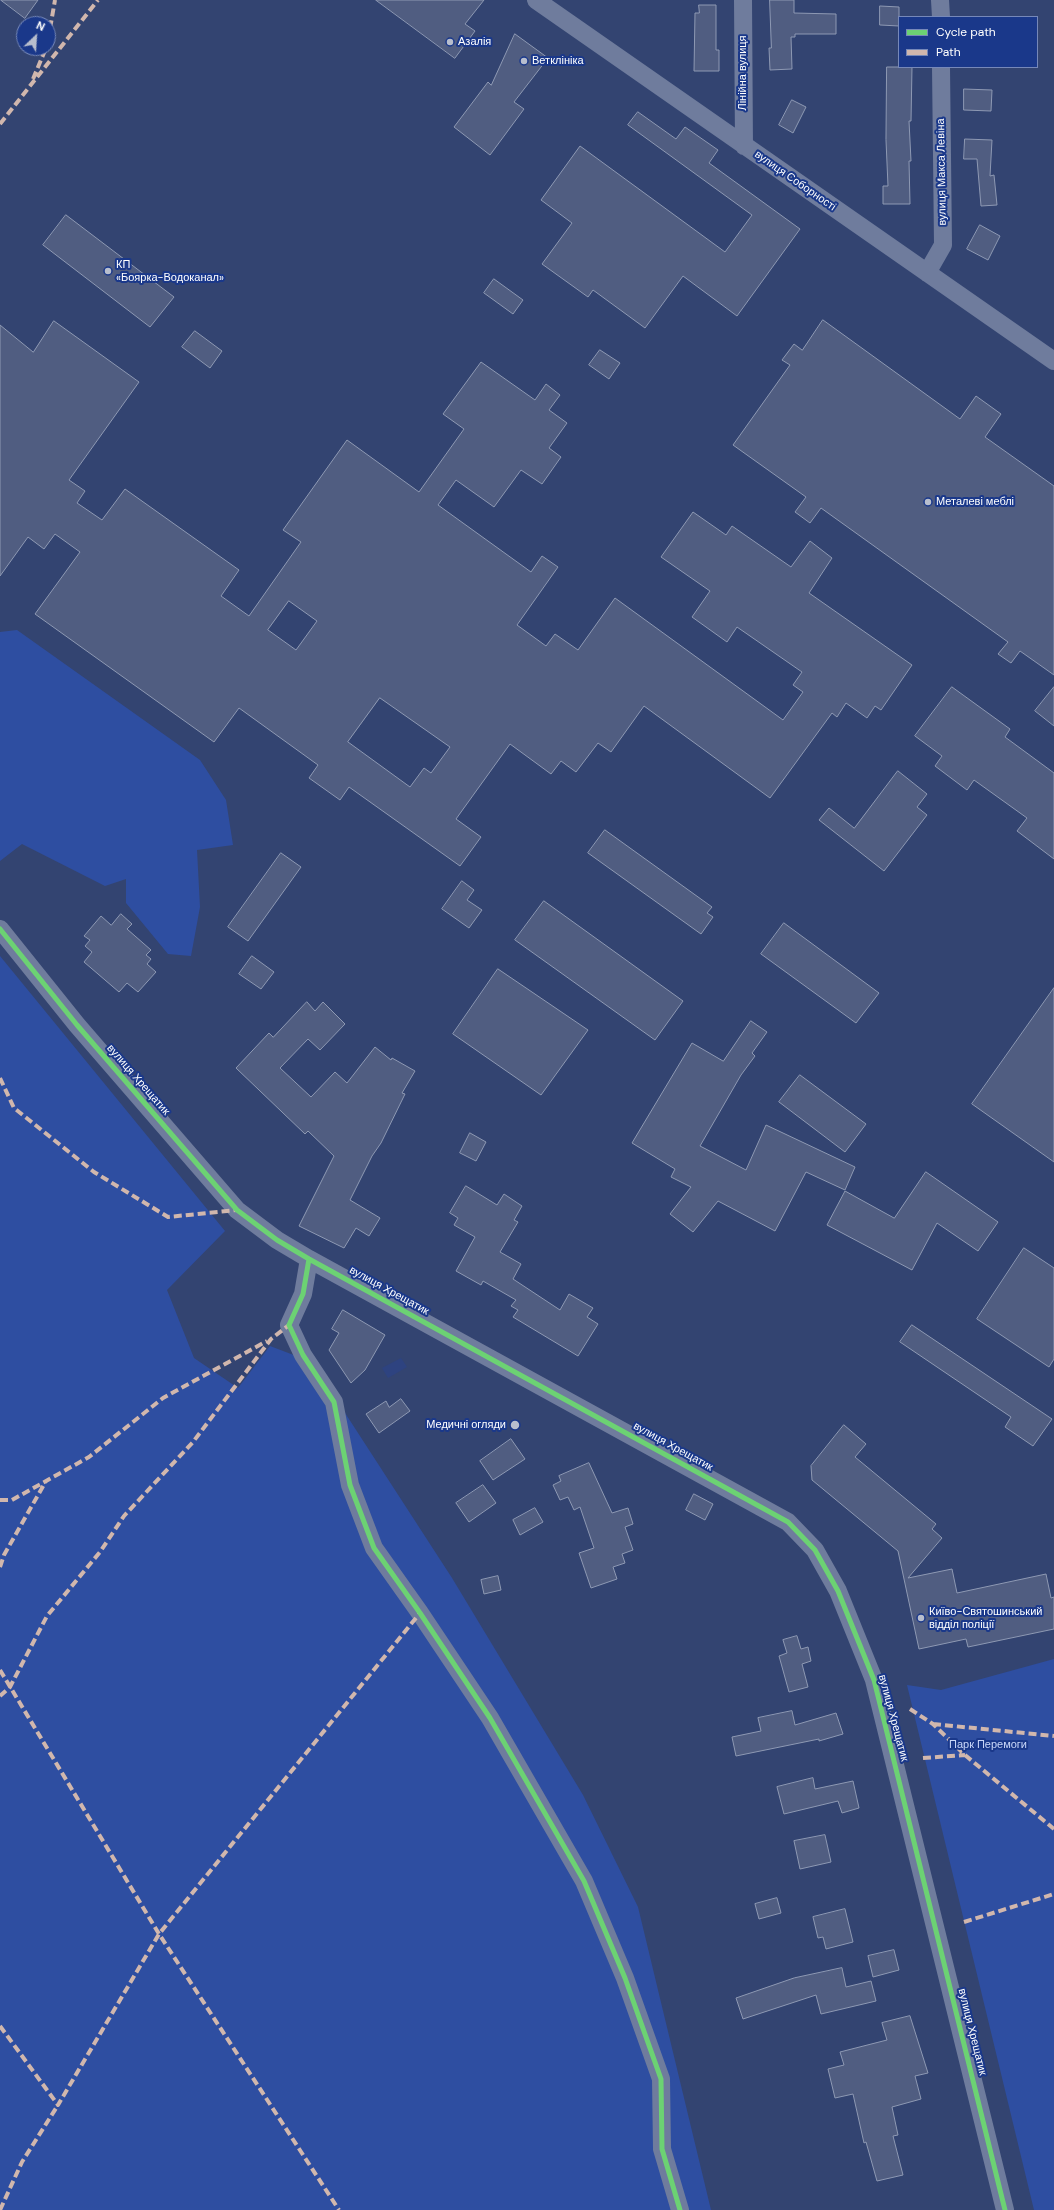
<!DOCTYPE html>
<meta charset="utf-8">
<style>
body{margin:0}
#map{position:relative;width:1054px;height:2210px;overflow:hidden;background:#334471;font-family:"DM Sans",sans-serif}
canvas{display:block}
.legend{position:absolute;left:898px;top:16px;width:140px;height:52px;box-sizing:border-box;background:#1a388a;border:1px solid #7688b9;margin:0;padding:5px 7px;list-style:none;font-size:12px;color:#fff}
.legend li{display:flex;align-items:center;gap:8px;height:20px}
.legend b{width:20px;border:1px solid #7688b9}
.north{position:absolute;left:16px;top:16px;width:40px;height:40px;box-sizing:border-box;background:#1a388a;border:1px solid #7688b9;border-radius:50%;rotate:25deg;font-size:11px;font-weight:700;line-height:16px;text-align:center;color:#fff}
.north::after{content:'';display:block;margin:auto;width:14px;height:18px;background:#b8becd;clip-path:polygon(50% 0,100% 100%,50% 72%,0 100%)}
</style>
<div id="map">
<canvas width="1054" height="2210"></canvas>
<ul class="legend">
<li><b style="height:5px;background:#6cd273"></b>Cycle path</li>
<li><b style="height:5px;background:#d1b7ad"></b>Path</li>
</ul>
<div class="north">N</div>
</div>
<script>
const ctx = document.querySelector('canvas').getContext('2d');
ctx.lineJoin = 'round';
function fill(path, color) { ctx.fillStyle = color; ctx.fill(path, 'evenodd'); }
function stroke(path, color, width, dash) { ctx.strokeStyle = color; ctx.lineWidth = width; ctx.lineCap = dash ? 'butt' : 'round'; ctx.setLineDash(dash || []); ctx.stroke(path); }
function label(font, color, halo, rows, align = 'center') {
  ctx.font = font + ' "DM Sans",sans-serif'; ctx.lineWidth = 4; ctx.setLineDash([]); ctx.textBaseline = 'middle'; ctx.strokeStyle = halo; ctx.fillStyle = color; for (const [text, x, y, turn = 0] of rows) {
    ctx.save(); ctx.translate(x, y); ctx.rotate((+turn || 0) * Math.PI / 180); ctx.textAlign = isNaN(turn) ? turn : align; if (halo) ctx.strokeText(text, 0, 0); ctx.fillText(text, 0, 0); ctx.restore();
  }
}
fill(new Path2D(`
 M 17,630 L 200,760 L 226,800 L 233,845 L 197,850 L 200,907 L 191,956 L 168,954 L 126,903 L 126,879 L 105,886 L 22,844 L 0,861 L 0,632 Z
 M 0,956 L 225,1231 L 167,1290 L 194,1358 L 238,1388 L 270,1346 L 312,1362 L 452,1578 L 583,1795 L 638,1907 L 711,2210 L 0,2210 Z
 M 1054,1659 L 1054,2210 L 1034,2210 L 907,1685 L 941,1690 Z`), '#2e4ea1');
fill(new Path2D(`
 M 401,1358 L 407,1367 L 388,1378 L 382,1368 Z`), '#2e4380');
const building = new Path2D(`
 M 1,0 L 38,0 L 25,18 Z
 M 376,0 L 484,0 L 465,24 L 475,31 L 455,58 Z
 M 770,0 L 794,0 L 794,13 L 836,14 L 836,34 L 795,34 L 795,37 L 791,37 L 792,69 L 770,70 L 769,48 L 771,48 Z
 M 699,5 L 716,5 L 716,50 L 719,50 L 719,71 L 694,71 L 695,13 L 699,13 Z
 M 880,6 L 899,7 L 899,26 L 880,25 Z
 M 515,34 L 548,58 L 514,102 L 524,109 L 490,155 L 454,127 L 488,82 L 491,85 Z
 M 887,67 L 912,67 L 911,121 L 909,121 L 911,161 L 909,161 L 910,204 L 883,204 L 883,186 L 888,186 L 886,140 Z
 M 964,89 L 992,90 L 991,111 L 964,110 Z
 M 792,100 L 806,107 L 793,133 L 779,125 Z
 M 638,112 L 676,139 L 685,127 L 718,150 L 709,163 L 800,229 L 737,316 L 683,276 L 645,328 L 593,290 L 588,297 L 542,264 L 572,223 L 541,200 L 580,146 L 725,252 L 752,215 L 628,125 Z
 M 965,139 L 992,140 L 990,176 L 994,175 L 997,205 L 981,206 L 977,159 L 964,159 Z
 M 66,215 L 174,297 L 150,327 L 43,245 Z
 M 980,225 L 1000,236 L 988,260 L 967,249 Z
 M 494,279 L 523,300 L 513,314 L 484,293 Z
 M 823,320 L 960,419 L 976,396 L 1001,414 L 985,437 L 1054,486 L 1054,675 L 1020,651 L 1011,663 L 998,654 L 1008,642 L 821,508 L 810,523 L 795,512 L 806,497 L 733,445 L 790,365 L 782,360 L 794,344 L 802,350 Z
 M 54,321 L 139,382 L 69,480 L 85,491 L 77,503 L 102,520 L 125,489 L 239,570 L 221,596 L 249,616 L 301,542 L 283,530 L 347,440 L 419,492 L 464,429 L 443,414 L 481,362 L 535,400 L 546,384 L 560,395 L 549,410 L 567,423 L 549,448 L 561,457 L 542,484 L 521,470 L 494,507 L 456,480 L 438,505 L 531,572 L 542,556 L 558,567 L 517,625 L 546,646 L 555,634 L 578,650 L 615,598 L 783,720 L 803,692 L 793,685 L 802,672 L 737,627 L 727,642 L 692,617 L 710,591 L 661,557 L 693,512 L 726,535 L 732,526 L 791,567 L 810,541 L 832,558 L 809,593 L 912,665 L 881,710 L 875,706 L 867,718 L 846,703 L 837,717 L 832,713 L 770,798 L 644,706 L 611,752 L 598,743 L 576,772 L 561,761 L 551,774 L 510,744 L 456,819 L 481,837 L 460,866 L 349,787 L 340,800 L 309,778 L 318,765 L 239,708 L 214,742 L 35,614 L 80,552 L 55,534 L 44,549 L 28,537 L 0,576 L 0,325 L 33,352 ZM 289,601 L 317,621 L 296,650 L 268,630 ZM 380,698 L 450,747 L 431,773 L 424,768 L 410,787 L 348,742 Z
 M 195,331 L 222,351 L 210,368 L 182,347 Z
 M 600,350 L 620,363 L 609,379 L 589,365 Z
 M 952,687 L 1010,729 L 1005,737 L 1054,773 L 1054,859 L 1017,831 L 1027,818 L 974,780 L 967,790 L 935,766 L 942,756 L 915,736 Z
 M 1054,687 L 1054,726 L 1035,711 Z
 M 898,771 L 927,794 L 917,807 L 927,815 L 884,871 L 819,820 L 829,808 L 854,828 Z
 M 605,830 L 712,907 L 707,913 L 713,917 L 701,934 L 588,853 Z
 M 281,853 L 301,867 L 248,941 L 228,927 Z
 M 462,881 L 474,890 L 467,900 L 482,910 L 469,928 L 442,909 Z
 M 544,901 L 683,1001 L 655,1040 L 515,940 Z
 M 121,914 L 132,924 L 127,929 L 151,950 L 146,955 L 151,959 L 147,964 L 156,972 L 138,992 L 127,983 L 119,992 L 84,962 L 92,952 L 85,946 L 90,940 L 84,936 L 101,916 L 111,925 Z
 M 784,923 L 879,993 L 856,1023 L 761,954 Z
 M 252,956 L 274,972 L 261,989 L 239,974 Z
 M 498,969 L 588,1030 L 541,1095 L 453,1034 Z
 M 1054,988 L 1054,1162 L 972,1104 Z
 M 307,1002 L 315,1011 L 323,1002 L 345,1024 L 320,1050 L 308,1039 L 280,1068 L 311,1097 L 335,1072 L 347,1083 L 375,1047 L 391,1060 L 392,1058 L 415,1071 L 402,1093 L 405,1094 L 381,1143 L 372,1156 L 350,1200 L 380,1218 L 369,1236 L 356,1228 L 344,1248 L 299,1226 L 334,1156 L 308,1131 L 305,1134 L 236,1068 L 269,1033 L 273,1037 Z
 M 751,1021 L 767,1032 L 752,1053 L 755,1056 L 741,1075 L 700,1146 L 746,1170 L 766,1125 L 855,1167 L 845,1190 L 806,1172 L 775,1231 L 718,1201 L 693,1232 L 670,1214 L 691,1187 L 671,1177 L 675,1169 L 632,1143 L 692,1043 L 723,1061 Z
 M 800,1075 L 866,1124 L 845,1152 L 779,1102 Z
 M 470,1133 L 486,1142 L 476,1161 L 460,1153 Z
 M 926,1172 L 998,1222 L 978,1251 L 937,1223 L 912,1270 L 827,1225 L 845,1191 L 894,1218 Z
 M 466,1186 L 497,1205 L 504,1194 L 522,1206 L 514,1220 L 518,1222 L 500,1252 L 521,1264 L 513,1279 L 560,1310 L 569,1294 L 593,1308 L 587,1317 L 598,1324 L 578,1356 L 513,1317 L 518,1310 L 511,1306 L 516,1300 L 483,1281 L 481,1285 L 456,1271 L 475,1237 L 454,1225 L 458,1218 L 450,1213 Z
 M 1024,1248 L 1054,1268 L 1054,1359 L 1049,1367 L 977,1319 Z
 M 343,1310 L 385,1335 L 365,1370 L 351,1383 L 329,1350 L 339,1333 L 332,1329 Z
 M 912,1325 L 1052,1419 L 1033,1446 L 1005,1427 L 1011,1417 L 900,1342 Z
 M 401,1399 L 410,1411 L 379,1433 L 366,1414 L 386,1401 L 389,1407 Z
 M 844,1425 L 866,1444 L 855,1457 L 936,1524 L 932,1529 L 942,1538 L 908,1578 L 952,1569 L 957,1593 L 1046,1574 L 1051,1598 L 1054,1597 L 1054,1629 L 968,1647 L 966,1639 L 919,1649 L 898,1551 L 812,1480 L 811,1466 Z
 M 511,1439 L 525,1459 L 493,1480 L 480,1461 Z
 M 589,1463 L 612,1513 L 628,1508 L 633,1524 L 625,1527 L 633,1550 L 622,1554 L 625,1563 L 613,1567 L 617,1579 L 591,1588 L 579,1553 L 594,1548 L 580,1507 L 574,1510 L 568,1497 L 560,1500 L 553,1485 L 561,1481 L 559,1476 Z
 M 483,1485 L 496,1503 L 469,1522 L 456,1503 Z
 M 694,1494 L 713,1504 L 705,1520 L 686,1510 Z
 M 535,1508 L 543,1522 L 520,1535 L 513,1520 Z
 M 498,1576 L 501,1590 L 484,1594 L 481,1580 Z
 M 797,1636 L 801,1649 L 808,1647 L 811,1661 L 802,1664 L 808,1687 L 789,1692 L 779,1656 L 787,1653 L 783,1640 Z
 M 792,1711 L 795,1725 L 836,1713 L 843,1734 L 819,1741 L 819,1739 L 736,1756 L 732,1737 L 761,1731 L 758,1718 Z
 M 813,1778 L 815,1789 L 853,1781 L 859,1808 L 842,1813 L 838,1801 L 784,1814 L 777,1787 Z
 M 825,1835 L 831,1862 L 800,1869 L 794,1841 Z
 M 777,1898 L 781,1913 L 759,1919 L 755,1904 Z
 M 845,1909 L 853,1942 L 826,1949 L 823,1937 L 818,1938 L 813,1917 Z
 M 894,1950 L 899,1970 L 873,1977 L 868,1956 Z
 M 842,1968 L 846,1987 L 871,1981 L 876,2001 L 821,2014 L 816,1995 L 743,2019 L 736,1998 L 794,1978 Z
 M 910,2016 L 928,2073 L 915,2076 L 921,2099 L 892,2107 L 898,2135 L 893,2136 L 903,2175 L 877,2181 L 866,2142 L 864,2143 L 853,2094 L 835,2098 L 828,2069 L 844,2065 L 840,2052 L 887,2040 L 882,2023 Z`);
fill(building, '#505d81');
stroke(building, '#8e99b3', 1);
stroke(new Path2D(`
 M 536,0 L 1054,361
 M 743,0 L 744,146
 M 940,0 L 941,17
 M 927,273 L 943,245 L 941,67
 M 0,929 L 77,1025 L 237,1210 L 277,1240 L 309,1259 L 788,1522 L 815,1550 L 838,1591 L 874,1680 L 1005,2210
 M 309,1259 L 303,1294 L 289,1325 L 303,1355 L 334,1402 L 350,1485 L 374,1548 L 420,1613 L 490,1718 L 584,1881 L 625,1978 L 661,2079 L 662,2149 L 680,2210`), '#6f7c9d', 18);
stroke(new Path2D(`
 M 48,40 L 55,0
 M 33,79 L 46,48
 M 0,124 L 98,0
 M 0,1078 L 14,1108 L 94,1172 L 168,1217 L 237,1210
 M 0,1500 L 12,1500 L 89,1457 L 163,1398 L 267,1341
 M 0,1567 L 4,1555 L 46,1481
 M 0,1670 L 159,1934 L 339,2210
 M 0,1696 L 10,1687 L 47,1616 L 100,1552 L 124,1516 L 193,1442 L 271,1339 L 289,1325
 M 910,1709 L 933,1724 L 965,1755 L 1054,1829
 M 933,1724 L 1054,1736
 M 923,1758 L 965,1755
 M 964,1922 L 1054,1894
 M 0,2026 L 58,2105 L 159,1934 L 420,1613
 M 0,2210 L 22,2162 L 58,2105`), '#d1b7ad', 4, [8, 4]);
stroke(new Path2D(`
 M 0,929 L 77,1025 L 237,1210 L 277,1240 L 309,1259 L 788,1522 L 815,1550 L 838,1591 L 874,1680 L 1005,2210
 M 309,1259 L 303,1294 L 289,1325 L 303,1355 L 334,1402 L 350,1485 L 374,1548 L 420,1613 L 490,1718 L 584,1881 L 625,1978 L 661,2079 L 662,2149 L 680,2210`), '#6cd273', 5);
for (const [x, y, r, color] of [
 [450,42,4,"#b8becd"],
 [524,61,4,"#b8becd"],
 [108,271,4,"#b8becd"],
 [928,502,4,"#b8becd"],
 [515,1425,5,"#b8becd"],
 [921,1618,4,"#b8becd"]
]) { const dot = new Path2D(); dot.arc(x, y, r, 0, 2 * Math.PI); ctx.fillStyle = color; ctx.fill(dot); stroke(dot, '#1a388a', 1.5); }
label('11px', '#fff', '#1a388a', [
 ["Азалія",458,42],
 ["Ветклініка",532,61],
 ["КП",116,265],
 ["«Боярка-Водоканал»",116,278],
 ["Металеві меблі",936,502],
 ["Медичні огляди",506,1425,"right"],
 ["Київо-Святошинський",929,1612],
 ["відділ поліції",929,1625]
], 'left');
label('11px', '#fff', '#1a388a', [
 ["Лінійна вулиця",743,73,-90],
 ["вулиця Макса Левіна",942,172,-91],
 ["вулиця Соборності",795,181,35],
 ["вулиця Хрещатик",138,1080,49],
 ["вулиця Хрещатик",389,1291,29],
 ["вулиця Хрещатик",673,1447,29],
 ["вулиця Хрещатик",893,1718,75],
 ["вулиця Хрещатик",972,2032,76]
]);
label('11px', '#c9d7f9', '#1a388a', [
 ["Парк Перемоги",988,1745]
]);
</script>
